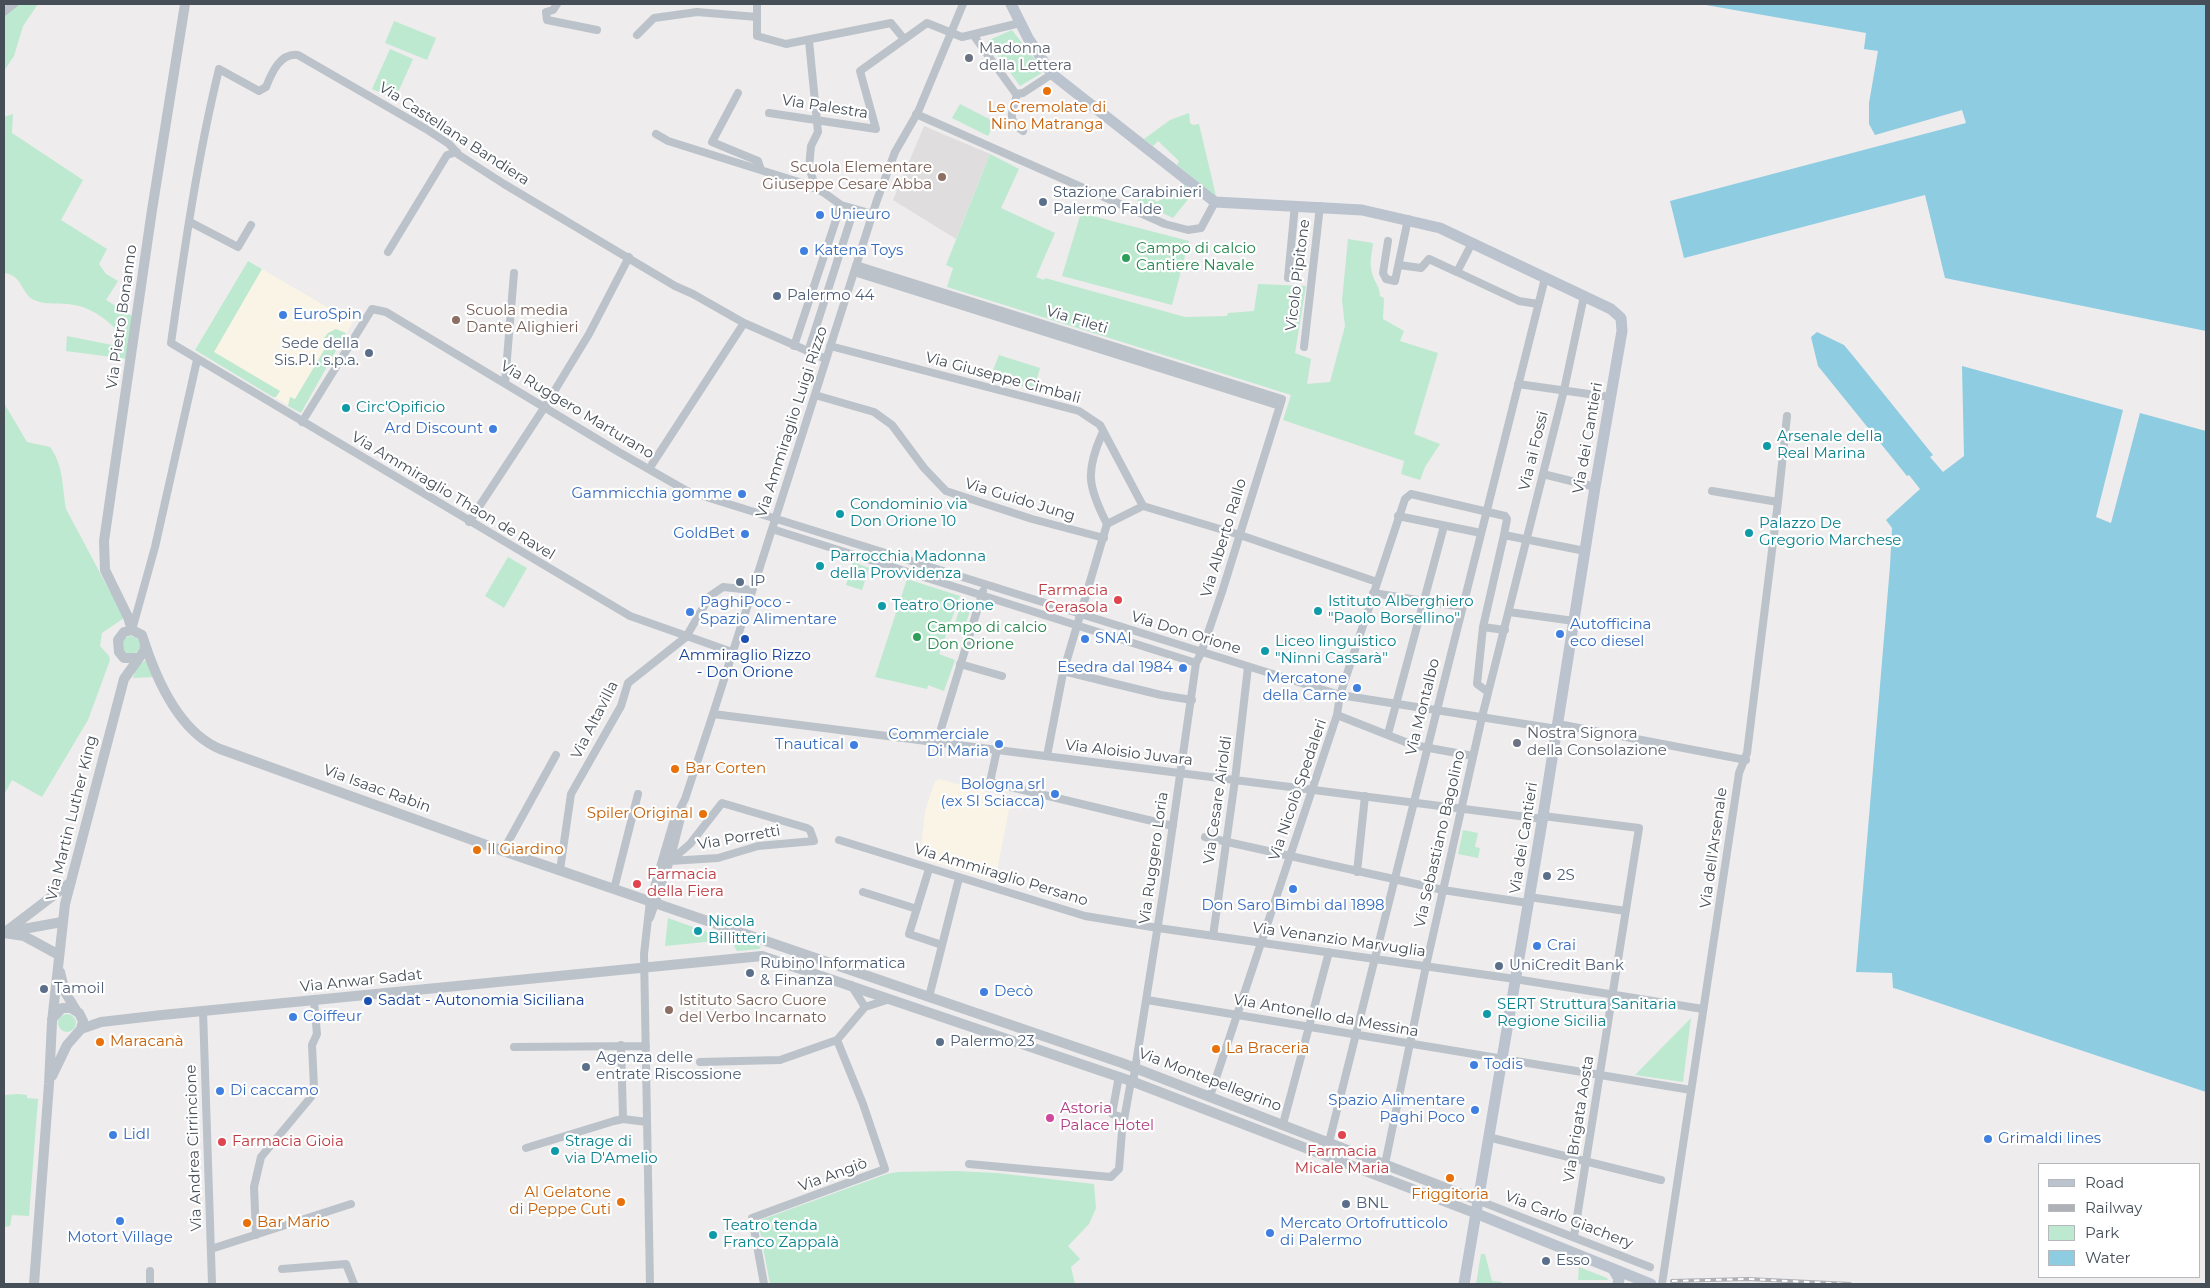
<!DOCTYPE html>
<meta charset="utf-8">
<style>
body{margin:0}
#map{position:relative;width:2210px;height:1288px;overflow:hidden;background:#eeecec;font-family:Montserrat,sans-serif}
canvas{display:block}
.frame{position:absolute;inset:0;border:5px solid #464e57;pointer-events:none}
.legend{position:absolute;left:2038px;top:1163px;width:162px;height:115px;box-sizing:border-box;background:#fff;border:1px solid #b5b8bc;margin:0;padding:6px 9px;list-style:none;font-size:15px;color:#464e57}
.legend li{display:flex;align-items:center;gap:10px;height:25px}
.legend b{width:25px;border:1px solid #b5b8bc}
</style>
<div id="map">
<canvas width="2210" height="1288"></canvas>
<div class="frame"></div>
<ul class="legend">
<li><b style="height:6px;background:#bbc3ce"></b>Road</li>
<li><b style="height:6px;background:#afb1b6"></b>Railway</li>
<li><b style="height:14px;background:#bde9d0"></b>Park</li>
<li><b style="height:14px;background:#8ecce2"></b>Water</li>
</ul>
</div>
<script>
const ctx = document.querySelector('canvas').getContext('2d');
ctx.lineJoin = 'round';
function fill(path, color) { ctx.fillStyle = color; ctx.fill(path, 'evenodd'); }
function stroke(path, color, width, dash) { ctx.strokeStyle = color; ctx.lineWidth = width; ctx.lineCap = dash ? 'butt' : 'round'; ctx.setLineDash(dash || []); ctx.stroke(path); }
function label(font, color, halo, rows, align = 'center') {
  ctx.font = font + ' Montserrat,sans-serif'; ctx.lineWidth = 4.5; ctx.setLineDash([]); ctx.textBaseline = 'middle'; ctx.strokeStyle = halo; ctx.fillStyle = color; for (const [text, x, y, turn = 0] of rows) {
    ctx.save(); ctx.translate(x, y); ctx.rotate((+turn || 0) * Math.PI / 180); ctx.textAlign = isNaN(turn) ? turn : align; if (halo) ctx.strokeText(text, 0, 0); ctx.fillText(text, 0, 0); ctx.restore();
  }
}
fill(new Path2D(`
 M 248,261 L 353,322 L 301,413 L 195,350 Z
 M 939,779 L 1011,799 L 995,881 L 920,858 L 925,811 L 935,781 Z`), '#f9f4e5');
fill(new Path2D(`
 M 924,126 L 990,154 L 956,239 L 893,200 Z`), '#dfdddd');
fill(new Path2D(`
 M 4,4 L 38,4 L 23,26 L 14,56 L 4,71 Z
 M 394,21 L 436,38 L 427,60 L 385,43 Z
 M 1012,30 L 1043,70 L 1042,73 L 1020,86 L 987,41 Z
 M 390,49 L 413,59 L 395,99 L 372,89 Z
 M 960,104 L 995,122 L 988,136 L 952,118 Z
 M 1189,113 L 1190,123 L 1193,125 L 1199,124 L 1216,196 L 1177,165 L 1179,161 L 1158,141 L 1153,146 L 1144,139 L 1170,120 Z
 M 13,114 L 12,133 L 83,180 L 61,220 L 107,249 L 99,264 L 106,274 L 118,281 L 106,300 L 132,316 L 127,359 L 66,351 L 67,336 L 117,346 L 118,331 C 104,317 89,306 68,304 C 56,303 45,305 34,300 C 21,294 23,275 4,273 L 4,117 Z
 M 990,154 L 1019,169 L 1001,208 L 1055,233 L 1036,277 L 1044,280 L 1045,278 L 1185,317 L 1227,316 L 1228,313 L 1254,311 L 1258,284 L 1306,286 L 1295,353 L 1311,359 L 1307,384 L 1330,382 L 1345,326 L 1342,300 L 1348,239 L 1373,243 C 1372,253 1369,263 1372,273 C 1374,282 1380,286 1380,296 L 1384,298 L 1383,319 L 1404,331 L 1400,341 L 1438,353 L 1414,434 L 1440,444 L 1425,467 L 1420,480 L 1401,474 L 1404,461 L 1283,420 L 1291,395 L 947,287 L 953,268 L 946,265 Z
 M 1184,185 L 1194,192 L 1173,218 L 1137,201 L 1142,192 L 1157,202 Z
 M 1081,213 L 1189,241 L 1172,305 L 1062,276 Z
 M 248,261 L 262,269 L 214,352 L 280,391 L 276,397 L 273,397 L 195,350 Z
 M 336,329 L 346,333 L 301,413 L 288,406 L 290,397 L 295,399 L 329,342 L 324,338 L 328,333 Z
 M 999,355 L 1040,368 L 1034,389 L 990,378 Z
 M 4,403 L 27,442 L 50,447 C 64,466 62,487 66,509 L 124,618 L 102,633 L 100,646 L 109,656 L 110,660 L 88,720 L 42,797 L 12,780 L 4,795 Z
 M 508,557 L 527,568 L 504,608 L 485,596 Z
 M 853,562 L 869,568 L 862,590 L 846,585 Z
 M 907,579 L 960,596 L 939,654 L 955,660 L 944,691 L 928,685 L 927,689 L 875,677 Z
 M 961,604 L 971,608 L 965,626 L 955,623 Z
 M122 645a9 9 0 1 1 18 0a9 9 0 1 1-18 0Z
 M 146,660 L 153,677 L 133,678 L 137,666 Z
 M 1463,830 L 1478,833 L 1475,847 L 1480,848 L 1478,858 L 1458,854 Z
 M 668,918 L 718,936 L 725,940 L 665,946 Z
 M 738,939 L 761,947 L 759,949 L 737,951 L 733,944 Z
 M58 1023a9 9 0 1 1 18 0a9 9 0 1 1-18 0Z
 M 1691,1018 L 1683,1082 L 1635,1075 Z
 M 18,1094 L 27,1095 L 27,1098 L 38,1099 L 29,1216 L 12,1215 L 10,1226 L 4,1227 L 4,1095 Z
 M 955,1171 L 997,1173 L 1094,1184 L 1096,1208 L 1089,1224 L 1068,1246 L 1080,1259 L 1071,1267 L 1075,1284 L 770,1284 L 758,1221 L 887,1174 L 898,1172 Z
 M 1481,1254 L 1485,1254 L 1492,1281 L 1502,1282 L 1502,1284 L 1476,1284 Z
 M 1579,1267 L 1607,1278 L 1608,1280 L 1578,1280 Z`), '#bde9d0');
fill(new Path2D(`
 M 1700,4 L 2206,4 L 2206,331 L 1945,278 L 1925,195 L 1684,258 L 1670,201 L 1966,123 L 1962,110 L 1875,135 L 1869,124 L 1869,103 L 1878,51 L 1864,49 L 1866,33 Z
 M 1817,332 L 1844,345 L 1854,357 L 1933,455 L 1930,457 L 1943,472 L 1964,456 L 1962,366 L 2123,410 L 2096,517 L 2111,523 L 2140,413 L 2206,431 L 2206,1092 L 1897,989 L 1893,988 L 1892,973 L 1856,972 L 1890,566 L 1892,528 L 1886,520 L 1920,489 L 1909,475 L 1907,476 L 1818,366 L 1811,337 Z`), '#8ecce2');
stroke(new Path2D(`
 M 557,4 L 553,10 L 546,12 L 547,20 L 597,30
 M 757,4 L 757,36 L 786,44 L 891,23 L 904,39
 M 4,12 L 14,4
 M 637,35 L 654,18 L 697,12 L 757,17
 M 974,36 L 1016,94 L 1023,93 L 1052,74
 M 809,41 L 818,132 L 811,146 L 809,168 L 814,182 L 821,190
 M 738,93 L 712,142 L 758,161 L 761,170
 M 1017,94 C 1013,112 1005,119 1023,131
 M 769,113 L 876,129 L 860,71 L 927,23 L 962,37 L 1020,23
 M 916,114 L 1165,224 L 1188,230 L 1201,228 L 1215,202
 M 656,134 L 668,141 L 802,183 L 823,192 L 841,205 L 873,214
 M 190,222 L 238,247 L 251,225
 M 1388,241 L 1383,273 L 1386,279 L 1395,281 L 1408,219
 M 388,252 L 447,155 L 457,152
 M 856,265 L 1282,399 L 1222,592 L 1201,653 L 1196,663 L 1164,887 L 1133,1082
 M 1399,265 L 1421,268 L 1429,259 L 1457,272 L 1472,243
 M 854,272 L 1280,406
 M 1457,272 L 1519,301 L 1538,304
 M 1288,278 L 1295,205
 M 794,346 L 841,205
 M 830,346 L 1079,411 L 1100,425 L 1143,506 L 1240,535 L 1377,582
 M 1304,347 L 1320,206
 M 808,352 L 854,209
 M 505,383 L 514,273
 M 1518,384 L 1610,397
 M 815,395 L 874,412 L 892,425 L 924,468 L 946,491 L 1032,519 L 1104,538
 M 302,422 L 372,309 L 386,312 L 617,451 L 687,491 L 1340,695 L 1557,729
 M 1102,434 C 1085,472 1088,487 1107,524
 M 649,469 L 744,323
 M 1543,474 L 1595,487
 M 1712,491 L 1778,502
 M 1398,516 L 1481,533
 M 469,522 L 544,408 L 589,334 L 629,257
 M 1107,524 L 1143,506
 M 772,529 L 1196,663
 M 1373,593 L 1463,607
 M 1509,612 L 1574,621
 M 1483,627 L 1504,535
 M 132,630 L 155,547 L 197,360
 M 732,652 L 630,616 L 171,343 C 184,252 197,159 219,69 L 259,91 L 266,87 C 272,72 280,53 298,55 L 426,129 L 449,144 L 459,155 L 504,184 L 675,286 L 693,294 L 744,323 L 826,359
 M 960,664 L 1002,676
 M 1063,671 L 1161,695 L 1192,700
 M 1488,692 L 1477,684 L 1483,627 L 1505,630
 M 713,714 L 1543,819
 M 1337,715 L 1413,745 L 1473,756
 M 1558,724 L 1746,760
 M 1388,734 L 1444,526
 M 937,742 L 983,591
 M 997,750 L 990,782 L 1173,826
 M 1047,756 L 1063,673 L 1107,524
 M 722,803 L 807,828 L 810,830 L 814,841 L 758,846 L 718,858 L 670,861 L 690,844 Z
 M 1543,816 L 1639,828 L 1574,1236
 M 1205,837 L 1443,890 L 1528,903
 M 839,840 L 1085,916 L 1158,928 L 1515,979 L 1703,1009
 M 503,851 L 556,755
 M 929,869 L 909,934 L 942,945
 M 560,870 L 571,794 L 621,706 L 628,683 L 686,637 L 710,596 L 723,587 L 752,590
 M 1357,872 L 1365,796
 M 614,889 L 638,794
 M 863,892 L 917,909
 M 1529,897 L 1626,911
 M 650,918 L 670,861 L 683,810
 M 1213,936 L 1235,780 L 1248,667
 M 851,985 L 865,1007
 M 929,997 L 959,878
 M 1147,1000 L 1691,1090
 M 865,1007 L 890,999
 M 203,1011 L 212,1284
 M 621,1045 L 623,1119
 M 514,1047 L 646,1046
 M 700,1062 L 780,1060 L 837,1040
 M 1119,1076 L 1112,1114 L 1124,1118
 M 1210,1096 L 1337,715 L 1340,695 L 1405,499 L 1411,494 L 1505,516 L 1507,519 L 1504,535 L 1585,551
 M 1283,1124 L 1329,952
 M 1488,1137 L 1661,1180
 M 1329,1142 L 1545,278
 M 526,1148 L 614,1121 L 623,1119 L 647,1122
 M 969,1164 L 1111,1177 L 1119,1169 L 1122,1131 L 1131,1081
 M 1385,1164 L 1426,966 L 1482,717 L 1564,390 L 1584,296
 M 1477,1200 L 1650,1267
 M 256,1235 L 254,1187 L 261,1157 L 311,1097 L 314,1088 L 312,1045 L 317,1034 L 314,1001
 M 211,1249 L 351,1204
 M 282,1269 L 346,1264 L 354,1284
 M 150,1271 L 150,1284
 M 650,1284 L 644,954 L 650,901 L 673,823 L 685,799 L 713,714 L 877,200 L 895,152 L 918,112 L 963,4
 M 764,1284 L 752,1218 L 885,1169 L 863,1104 L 837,1040 L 865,1007
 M 1662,1284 L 1739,773 L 1747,753 L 1778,502 L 1787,416`), '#bbc2ca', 8);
stroke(new Path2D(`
 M 132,630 L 128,617 L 105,570 L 104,541 L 152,210 L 185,4
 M 145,644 C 158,683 180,732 220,749 L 503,851 L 1122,1063 L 1477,1200
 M 12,931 L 62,922
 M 4,933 L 71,882
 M 4,933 L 24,936 L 59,955
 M 60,972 L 65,992 L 76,1010
 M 81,1029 L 101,1022 L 162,1015 L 762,956 L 1131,1081 L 1475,1213
 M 52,1076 L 67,1045 L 81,1029 L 83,1021 L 79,1013 L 71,1008 L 62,1008 L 52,1019
 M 34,1284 L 49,1084 L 52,1022 L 65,904 L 124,679 L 144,651 L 145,644 L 142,635 L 132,630 L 124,632 L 118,640 L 119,652 L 124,658 L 137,658`), '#bbc2ca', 10);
stroke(new Path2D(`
 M 1011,4 L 1028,38 L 1052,74 L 1215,202 L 1362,210 L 1440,228 L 1611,309 L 1621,318 L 1622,331 L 1595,487 L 1543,816 L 1464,1284
 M 1475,1213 L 1651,1284
 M 1613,1269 L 1619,1279 L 1618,1284`), '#bbc3ce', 11);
const rail = new Path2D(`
 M 1672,1281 L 1748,1279 L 1850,1284`);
stroke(rail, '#afb1b6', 4);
stroke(rail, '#fff', 2, [5.5]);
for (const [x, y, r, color] of [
 [969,58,5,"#6b7280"],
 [1047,91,5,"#e8710a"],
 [942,177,5,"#8d6e63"],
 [1043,202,5,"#5c6f8a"],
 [820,215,5,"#3f7fe0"],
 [804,251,5,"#3f7fe0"],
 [1126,258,5,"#2e9e5b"],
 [777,296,5,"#5c6f8a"],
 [283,315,5,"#3f7fe0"],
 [456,320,5,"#8d6e63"],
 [369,353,5,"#5c6f8a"],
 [346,408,5,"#0f9aa8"],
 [493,429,5,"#3f7fe0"],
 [1767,446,5,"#0f9aa8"],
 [742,494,5,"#3f7fe0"],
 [840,514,5,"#0f9aa8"],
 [1749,533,5,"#0f9aa8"],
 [745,534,5,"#3f7fe0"],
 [820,566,5,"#0f9aa8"],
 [740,582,5,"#5c6f8a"],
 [1118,600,5,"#e0444e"],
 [882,606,5,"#0f9aa8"],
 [1318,611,5,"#0f9aa8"],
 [690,612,5,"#3f7fe0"],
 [1560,634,5,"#3f7fe0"],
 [917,637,5,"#2e9e5b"],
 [745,639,5,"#1a4fb4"],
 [1085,639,5,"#3f7fe0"],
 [1265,651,5,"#0f9aa8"],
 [1183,668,5,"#3f7fe0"],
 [1357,688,5,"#3f7fe0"],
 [1517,743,5,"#6b7280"],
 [999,744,5,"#3f7fe0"],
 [854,745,5,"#3f7fe0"],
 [675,769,5,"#e8710a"],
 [1055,794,5,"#3f7fe0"],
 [703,814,5,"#e8710a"],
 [477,850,5,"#e8710a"],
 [1547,876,5,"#5c6f8a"],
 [637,884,5,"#e0444e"],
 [1293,889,5,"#3f7fe0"],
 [698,931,5,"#0f9aa8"],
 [1537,946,5,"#3f7fe0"],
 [1499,966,5,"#5c6f8a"],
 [750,973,5,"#5c6f8a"],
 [44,989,5,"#5c6f8a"],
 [984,992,5,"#3f7fe0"],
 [368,1001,5,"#1a4fb4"],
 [669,1010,5,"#8d6e63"],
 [1487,1014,5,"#0f9aa8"],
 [293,1017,5,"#3f7fe0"],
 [100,1042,5,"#e8710a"],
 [940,1042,5,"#5c6f8a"],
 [1216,1049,5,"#e8710a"],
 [1474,1065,5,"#3f7fe0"],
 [586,1067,5,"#5c6f8a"],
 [220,1091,5,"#3f7fe0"],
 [1475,1110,5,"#3f7fe0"],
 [1050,1118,5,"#d1479c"],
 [113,1135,5,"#3f7fe0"],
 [1342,1135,5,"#e0444e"],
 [1988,1139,5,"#3f7fe0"],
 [222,1142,5,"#e0444e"],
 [555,1151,5,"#0f9aa8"],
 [1450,1178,5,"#e8710a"],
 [621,1202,5,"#e8710a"],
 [1346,1204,5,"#5c6f8a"],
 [120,1221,5,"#3f7fe0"],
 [247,1223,5,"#e8710a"],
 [1270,1233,5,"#3f7fe0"],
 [713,1235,5,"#0f9aa8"],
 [1546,1261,5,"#5c6f8a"]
]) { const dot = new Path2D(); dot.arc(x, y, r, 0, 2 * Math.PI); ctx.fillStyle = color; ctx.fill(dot); stroke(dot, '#fff', 2); }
label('15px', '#5b616d', '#fff', [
 ["Madonna",979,49],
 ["della Lettera",979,66],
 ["Nostra Signora",1527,734],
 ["della Consolazione",1527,751]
], 'left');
label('15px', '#464e57', '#fff', [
 ["Via Palestra",825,107,9],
 ["Via Castellana Bandiera",454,134,33],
 ["Vicolo Pipitone",1298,275,-83],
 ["Via Pietro Bonanno",122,317,-82],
 ["Via Fileti",1077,320,17],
 ["Via Giuseppe Cimbali",1003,378,15],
 ["Via Ruggero Marturano",577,410,31],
 ["Via Ammiraglio Luigi Rizzo",792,422,-72],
 ["Via dei Cantieri",1588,438,-80],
 ["Via ai Fossi",1534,451,-76],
 ["Via Ammiraglio Thaon de Ravel",453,496,31],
 ["Via Guido Jung",1020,500,17],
 ["Via Alberto Rallo",1224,538,-73],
 ["Via Don Orione",1186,633,17],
 ["Via Montalbo",1423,707,-76],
 ["Via Altavilla",595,720,-63],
 ["Via Aloisio Juvara",1129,753,7],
 ["Via Isaac Rabin",377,789,20],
 ["Via Nicolò Spedaleri",1298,790,-71],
 ["Via Cesare Airoldi",1218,800,-82],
 ["Via Martin Luther King",72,818,-76],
 ["Via Porretti",739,838,-10],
 ["Via dei Cantieri",1524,838,-81],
 ["Via Sebastiano Bagolino",1440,839,-77],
 ["Via dell'Arsenale",1714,848,-82],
 ["Via Ruggero Loria",1154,858,-82],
 ["Via Ammiraglio Persano",1001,875,17],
 ["Via Venanzio Marvuglia",1339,940,8],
 ["Via Anwar Sadat",361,981,-6],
 ["Via Antonello da Messina",1326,1016,10],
 ["Via Montepellegrino",1210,1080,21],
 ["Via Brigata Aosta",1579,1119,-81],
 ["Via Andrea Cirrincione",194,1148,-92],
 ["Via Angiò",833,1175,-20],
 ["Via Carlo Giachery",1569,1220,21]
]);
label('15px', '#c56008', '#fff', [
 ["Le Cremolate di",1047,108,"center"],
 ["Nino Matranga",1047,125,"center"],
 ["Bar Corten",685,769],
 ["Spiler Original",693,814,"right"],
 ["Il Giardino",487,850],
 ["Maracanà",110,1042],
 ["La Braceria",1226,1049],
 ["Al Gelatone",611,1193,"right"],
 ["di Peppe Cuti",611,1210,"right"],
 ["Friggitoria",1450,1195,"center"],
 ["Bar Mario",257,1223]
], 'left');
label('15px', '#785e54', '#fff', [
 ["Scuola Elementare",932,168,"right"],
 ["Giuseppe Cesare Abba",932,185,"right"],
 ["Scuola media",466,311],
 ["Dante Alighieri",466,328],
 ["Istituto Sacro Cuore",679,1001],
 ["del Verbo Incarnato",679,1018]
], 'left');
label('15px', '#4e5e75', '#fff', [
 ["Stazione Carabinieri",1053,193],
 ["Palermo Falde",1053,210],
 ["Palermo 44",787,296],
 ["Sede della",359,344,"right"],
 ["Sis.P.I. s.p.a.",359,361,"right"],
 ["IP",750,582],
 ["2S",1557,876],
 ["Rubino Informatica",760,964],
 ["& Finanza",760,981],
 ["UniCredit Bank",1509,966],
 ["Tamoil",54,989],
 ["Palermo 23",950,1042],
 ["Agenza delle",596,1058],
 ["entrate Riscossione",596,1075],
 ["BNL",1356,1204],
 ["Esso",1556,1261]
], 'left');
label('15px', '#366cbe', '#fff', [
 ["Unieuro",830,215],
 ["Katena Toys",814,251],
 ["EuroSpin",293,315],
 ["Ard Discount",483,429,"right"],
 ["Gammicchia gomme",732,494,"right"],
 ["GoldBet",735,534,"right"],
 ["PaghiPoco -",700,603],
 ["Spazio Alimentare",700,620],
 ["Autofficina",1570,625],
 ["eco diesel",1570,642],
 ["SNAI",1095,639],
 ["Esedra dal 1984",1173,668,"right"],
 ["Mercatone",1347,679,"right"],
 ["della Carne",1347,696,"right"],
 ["Commerciale",989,735,"right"],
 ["Di Maria",989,752,"right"],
 ["Tnautical",844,745,"right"],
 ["Bologna srl",1045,785,"right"],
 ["(ex SI Sciacca)",1045,802,"right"],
 ["Don Saro Bimbi dal 1898",1293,906,"center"],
 ["Crai",1547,946],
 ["Decò",994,992],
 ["Coiffeur",303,1017],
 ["Todis",1484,1065],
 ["Di caccamo",230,1091],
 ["Spazio Alimentare",1465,1101,"right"],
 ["Paghi Poco",1465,1118,"right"],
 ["Lidl",123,1135],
 ["Grimaldi lines",1998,1139],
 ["Mercato Ortofrutticolo",1280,1224],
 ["di Palermo",1280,1241],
 ["Motort Village",120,1238,"center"]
], 'left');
label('15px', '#27864d', '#fff', [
 ["Campo di calcio",1136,249],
 ["Cantiere Navale",1136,266],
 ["Campo di calcio",927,628],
 ["Don Orione",927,645]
], 'left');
label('15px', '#0d838f', '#fff', [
 ["Circ'Opificio",356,408],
 ["Arsenale della",1777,437],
 ["Real Marina",1777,454],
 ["Condominio via",850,505],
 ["Don Orione 10",850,522],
 ["Palazzo De",1759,524],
 ["Gregorio Marchese",1759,541],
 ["Parrocchia Madonna",830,557],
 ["della Provvidenza",830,574],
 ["Istituto Alberghiero",1328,602],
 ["\"Paolo Borsellino\"",1328,619],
 ["Teatro Orione",892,606],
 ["Liceo linguistico",1275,642],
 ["\"Ninni Cassarà\"",1275,659],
 ["Nicola",708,922],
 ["Billitteri",708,939],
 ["SERT Struttura Sanitaria",1497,1005],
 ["Regione Sicilia",1497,1022],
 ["Strage di",565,1142],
 ["via D'Amelio",565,1159],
 ["Teatro tenda",723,1226],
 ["Franco Zappalà",723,1243]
], 'left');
label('15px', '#be3a42', '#fff', [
 ["Farmacia",1108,591,"right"],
 ["Cerasola",1108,608,"right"],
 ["Farmacia",647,875],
 ["della Fiera",647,892],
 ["Farmacia Gioia",232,1142],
 ["Farmacia",1342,1152,"center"],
 ["Micale Maria",1342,1169,"center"]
], 'left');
label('15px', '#164399', '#fff', [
 ["Ammiraglio Rizzo",745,656],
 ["- Don Orione",745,673],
 ["Sadat - Autonomia Siciliana",378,1001,"left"]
]);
label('15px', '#b23c85', '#fff', [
 ["Astoria",1060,1109],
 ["Palace Hotel",1060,1126]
], 'left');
</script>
